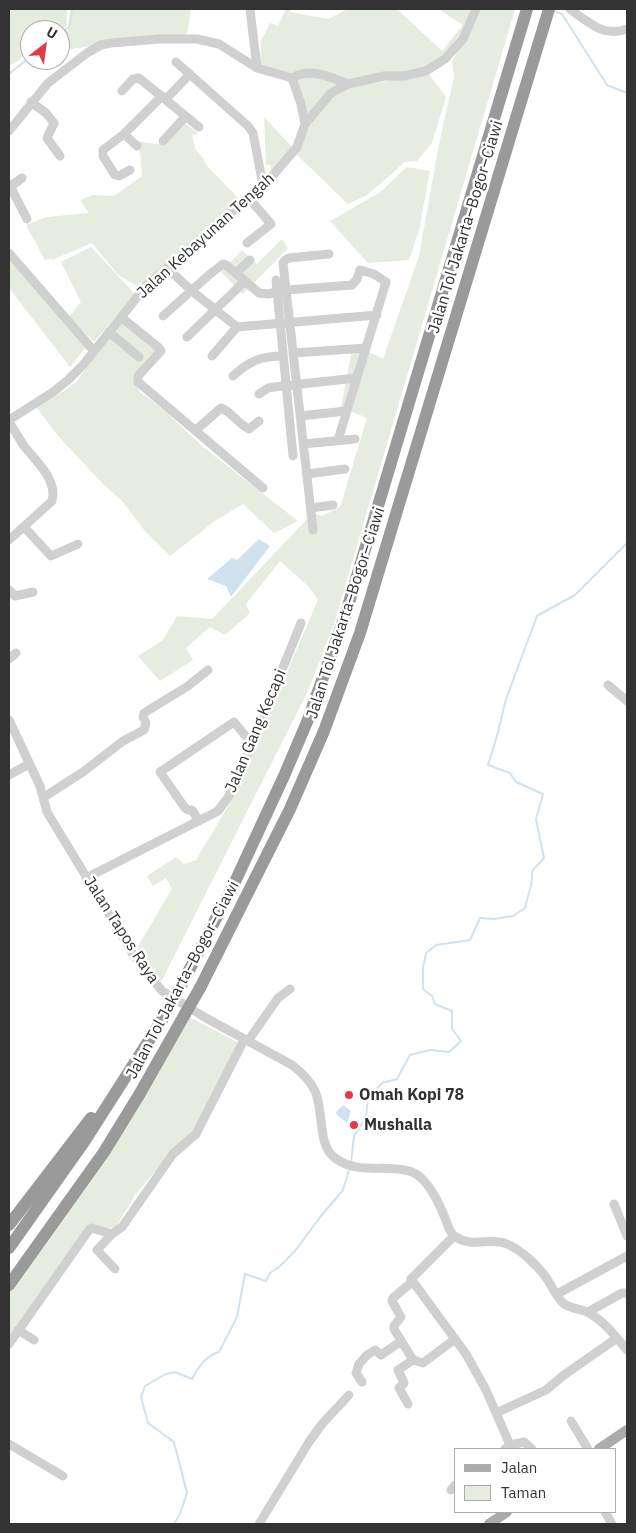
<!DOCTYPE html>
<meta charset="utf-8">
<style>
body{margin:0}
#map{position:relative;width:636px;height:1533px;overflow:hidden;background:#fff;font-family:"IBM Plex Sans",sans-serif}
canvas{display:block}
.frame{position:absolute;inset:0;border:10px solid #333;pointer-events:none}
.legend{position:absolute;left:454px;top:1448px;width:162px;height:65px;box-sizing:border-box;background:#fff;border:1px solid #adadad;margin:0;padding:6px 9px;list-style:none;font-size:15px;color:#333}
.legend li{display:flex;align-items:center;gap:10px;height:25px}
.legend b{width:25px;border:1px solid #adadad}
.north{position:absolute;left:20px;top:20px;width:50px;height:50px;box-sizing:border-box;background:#fff;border:1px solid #adadad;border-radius:50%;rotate:30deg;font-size:14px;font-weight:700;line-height:20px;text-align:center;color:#333}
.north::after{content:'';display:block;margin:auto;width:18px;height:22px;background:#e63946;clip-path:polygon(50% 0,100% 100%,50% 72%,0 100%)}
</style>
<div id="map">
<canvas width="636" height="1533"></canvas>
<div class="frame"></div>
<ul class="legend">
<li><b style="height:6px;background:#ababab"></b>Jalan</li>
<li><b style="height:14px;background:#e6ecdf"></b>Taman</li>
</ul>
<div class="north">U</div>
</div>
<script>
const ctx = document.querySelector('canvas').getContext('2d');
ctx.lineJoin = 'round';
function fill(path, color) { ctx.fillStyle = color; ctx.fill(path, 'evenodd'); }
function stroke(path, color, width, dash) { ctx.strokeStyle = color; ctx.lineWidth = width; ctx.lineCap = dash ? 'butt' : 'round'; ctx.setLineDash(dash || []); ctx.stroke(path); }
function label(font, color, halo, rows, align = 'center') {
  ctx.font = font + ' "IBM Plex Sans",sans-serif'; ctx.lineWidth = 5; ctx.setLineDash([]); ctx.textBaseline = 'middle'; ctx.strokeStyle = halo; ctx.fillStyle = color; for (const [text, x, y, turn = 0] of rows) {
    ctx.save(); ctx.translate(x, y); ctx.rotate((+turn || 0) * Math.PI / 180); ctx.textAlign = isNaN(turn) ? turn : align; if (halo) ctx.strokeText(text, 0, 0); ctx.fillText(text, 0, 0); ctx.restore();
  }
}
fill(new Path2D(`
 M 9,9 L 67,9 L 67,26 L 60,30 L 30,30 L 30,48 L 18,61 L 9,66 Z
 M 72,9 L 191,9 L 187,35 L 209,37 L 260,66 L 261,41 L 270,23 L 278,26 L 286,9 L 291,9 L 290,12 L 328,19 L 348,9 L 397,9 L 442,51 L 463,25 L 441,11 L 442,9 L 476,9 C 465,42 439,74 402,76 C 384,77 362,77 346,85 C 328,94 318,110 305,124 L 301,104 L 292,78 C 281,75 269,73 258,68 C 244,63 233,50 219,44 C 184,29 98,45 60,51 L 60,32 L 69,27 Z
 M 480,9 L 515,9 L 334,624 L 308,691 L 161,982 L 137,948 L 172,889 L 166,878 L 153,886 L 147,876 L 176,857 L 184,864 L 196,860 L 236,793 L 236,789 L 318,600 L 308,586 L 280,561 L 246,604 L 250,613 L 225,635 L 210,627 L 186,648 L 193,660 L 160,681 L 138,656 L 163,640 L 177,616 L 212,619 L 313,513 L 322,516 L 340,507 L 367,418 L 341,407 L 353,344 L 383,359 L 419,256 L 439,144 L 454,77 L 452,62 Z
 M 428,73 L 446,97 L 432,143 L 417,161 L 405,162 L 367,195 L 348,204 L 296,154 L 301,147 L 309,125 L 336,94 L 349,87 L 392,80 L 412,79 Z
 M 264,117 L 293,148 L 272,174 L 270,165 L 266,165 Z
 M 185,123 L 198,133 L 192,136 L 196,150 L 203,158 L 206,165 L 240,200 L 139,287 L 118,275 L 92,243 L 52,260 L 51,258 L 45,260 L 26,225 L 47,217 L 89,213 L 80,200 L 93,195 L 114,196 L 142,176 L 139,141 C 167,148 166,143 185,123 Z
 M 407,167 L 430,171 L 419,230 L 409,260 L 368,263 L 330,221 L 379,193 Z
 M 282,239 L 288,248 L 243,294 L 221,272 L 242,250 L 257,264 Z
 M 91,247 L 135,294 L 94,342 L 69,317 L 81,302 L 61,262 Z
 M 9,260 L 86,347 L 70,367 L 9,288 Z
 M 122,320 L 158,352 L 133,380 L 140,392 L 164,410 L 203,447 L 298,521 L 274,533 L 243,504 L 215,521 L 170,556 L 145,531 L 122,501 L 102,483 L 59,437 L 36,407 L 64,391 L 76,382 Z
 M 189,1017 L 237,1042 L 239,1046 L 196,1133 L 174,1150 L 157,1169 L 135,1195 L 116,1227 L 103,1229 L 89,1225 L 9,1337 L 9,1285 Z`), '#e6ecdf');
fill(new Path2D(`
 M 259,539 L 270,546 L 231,597 L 226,586 L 207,579 L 232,558 L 237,560 Z
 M 343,1105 L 351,1111 L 347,1123 L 337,1115 L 336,1112 Z`), '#cfe2ee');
stroke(new Path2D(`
 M 553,11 L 562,14 L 607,85 L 627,93
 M 60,32 L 69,27 L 72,9
 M 9,74 L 30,57
 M 351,1163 L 354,1136 L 366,1117 L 368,1098 L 382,1083 L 397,1079 L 410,1055 L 430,1050 L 449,1052 L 461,1041 L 452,1029 L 452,1011 L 435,1004 L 432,996 L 423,989 L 423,968 L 426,953 L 436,945 L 470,940 L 480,918 L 494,919 L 513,916 L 525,908 L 532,881 L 532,871 L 544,858 L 536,819 L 543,794 L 516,782 L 510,773 L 488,765 L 497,736 L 506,699 L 537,616 L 575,595 L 627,543
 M 174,1524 L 180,1514 L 187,1493 L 174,1442 L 148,1423 L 141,1397 L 145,1386 L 166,1374 L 175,1372 L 192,1379 C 197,1368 207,1355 219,1352 L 237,1317 L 245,1274 L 266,1281 L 270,1273 L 279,1267 L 295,1251 L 321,1216 L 343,1190 L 349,1170`), '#cfe2ee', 2);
stroke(new Path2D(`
 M 250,9 L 257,68
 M 570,9 C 588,22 604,38 627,29
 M 176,62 L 248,126 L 253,133 L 263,185
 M 292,78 L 301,104 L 305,124
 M 122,91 L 133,79 L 139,78 L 199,127
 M 166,99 L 190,74
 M 31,102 L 46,113 L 54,123 L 47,138 L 60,156
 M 9,131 L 48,83 L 87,53 L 101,45 L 111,43 L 160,39 L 197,39 L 219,44 L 257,68 L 292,78 C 309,67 331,77 348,84
 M 124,134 L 137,146
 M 163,141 L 185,117
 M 130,170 L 119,176 L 115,175 L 103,156 L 103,150 L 124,134 L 162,96
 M 9,184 L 27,219
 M 11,186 L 22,178
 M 247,243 L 271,224 L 248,197
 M 9,253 L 94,351
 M 167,268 L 192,291 L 237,327 L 377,315
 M 236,273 L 250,260
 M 276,280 L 293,456
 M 286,290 L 352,285 L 357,279 L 360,270 L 374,274 L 386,282 L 338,440
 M 163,316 L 210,274 L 223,264 L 226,265 L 259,293 L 268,294 L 277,292
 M 121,317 L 158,347 L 161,351 L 138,376 L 138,382 L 263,488
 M 109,332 L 139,357
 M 187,337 L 245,281
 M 293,353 L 366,348
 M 212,356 L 237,327
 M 233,376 C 249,361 261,356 283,356
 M 259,394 L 268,388 L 274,387 L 356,378
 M 300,416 L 346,411
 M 9,420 L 53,392 L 68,380 L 83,365 L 146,286 L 269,180 L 297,147 L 305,124 L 331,93 L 348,84 L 384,76 L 404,76 L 426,71 L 445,59 L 463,39 L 476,9
 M 9,422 C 14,430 19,438 24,446 C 36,461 58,480 52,501 L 9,540
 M 196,430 L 221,408 C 232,412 238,424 249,429 L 259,421
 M 303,444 L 355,439
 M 307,474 L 345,469
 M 311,508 L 333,505
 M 24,527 L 51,556 L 78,544
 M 313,530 L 283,263 L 285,260 L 289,258 L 329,254
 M 9,590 L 15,596 L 33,592
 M 9,659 L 16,653
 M 608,685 L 627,701
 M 9,720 L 40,786 L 47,812 L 133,954 L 162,991 L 206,1018 L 292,1065 C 301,1072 310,1080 315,1091 C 324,1110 317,1145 335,1158 C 359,1176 387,1163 412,1172 C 428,1178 439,1203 445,1218 C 448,1225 449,1233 456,1237 C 472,1248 491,1237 507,1244 C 521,1250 536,1264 545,1276 C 551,1284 556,1297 564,1304 C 571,1309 582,1309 589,1313 C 604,1321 616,1337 627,1350
 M 9,775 L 29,764
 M 44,797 L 83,772 L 123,741 L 144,730 L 146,723 L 143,717 L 144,713 L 188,686 L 208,670
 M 199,821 L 192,810 L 188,810 L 185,808 L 160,772 L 234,722 L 252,744
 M 86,878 L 218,811 L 229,796 L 252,744 L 301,623
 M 248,1041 L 278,998 L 290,989
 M 614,1204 L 627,1236
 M 112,1234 L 97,1250 L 115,1269
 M 454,1236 L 411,1279 L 466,1354 L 486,1390 L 510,1445 L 505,1449
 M 412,1282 L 393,1298 L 392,1301 L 401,1317 L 394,1326 L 394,1329 L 413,1360
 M 557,1294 L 627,1256
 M 588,1312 L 622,1293 L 627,1293
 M 18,1330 L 34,1340
 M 9,1344 L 89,1230 L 92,1228 L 112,1234 L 122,1227 L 173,1154 L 196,1134 L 244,1040
 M 362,1382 L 356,1373 L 359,1364 L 367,1355 L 375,1350 L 381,1355 L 400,1342
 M 408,1404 L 399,1388 L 404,1383 L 398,1370 L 413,1360 L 423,1363 L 455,1339
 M 496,1413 L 546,1390 L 564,1375 L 617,1338
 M 571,1421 L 588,1449
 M 9,1444 L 63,1476
 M 510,1445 L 524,1442 L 532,1449
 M 451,1490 L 455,1485
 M 605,1512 L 612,1524
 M 259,1524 L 309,1442 L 322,1424 L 349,1395`), '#d0d0d0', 9);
stroke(new Path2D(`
 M 599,1449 L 627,1430
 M 489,1524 L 507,1512`), '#ababab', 10);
stroke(new Path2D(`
 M 184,980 L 234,884 L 284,776 L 307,722 L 345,616 L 527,9
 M 200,988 L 290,809 L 324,731 L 360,633 L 549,9
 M 9,1225 L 91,1118
 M 9,1248 L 84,1142 L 162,1020
 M 9,1285 L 104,1152 L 139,1095 L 185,1014`), '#9a9a9a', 12);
stroke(new Path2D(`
 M 185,1014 L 200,988
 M 162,1020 L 184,980`), '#9a9a9a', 12);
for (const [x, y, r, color] of [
 [349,1095,5,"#e63946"],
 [354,1125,5,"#e63946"]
]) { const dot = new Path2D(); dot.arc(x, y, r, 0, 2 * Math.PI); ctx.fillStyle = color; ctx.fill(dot); stroke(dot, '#fff', 2); }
label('16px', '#333', '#fff', [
 ["Jalan Tol Jakarta–Bogor–Ciawi",466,227,-73],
 ["Jalan Kebayunan Tengah",206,236,-42],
 ["Jalan Tol Jakarta–Bogor–Ciawi",346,613,-72],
 ["Jalan Gang Kecapi",256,731,-67],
 ["Jalan Tapos Raya",121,930,57],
 ["Jalan Tol Jakarta–Bogor–Ciawi",183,980,-62]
]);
label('bold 16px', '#333', '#fff', [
 ["Omah Kopi 78",359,1095],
 ["Mushalla",364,1125]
], 'left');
</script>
